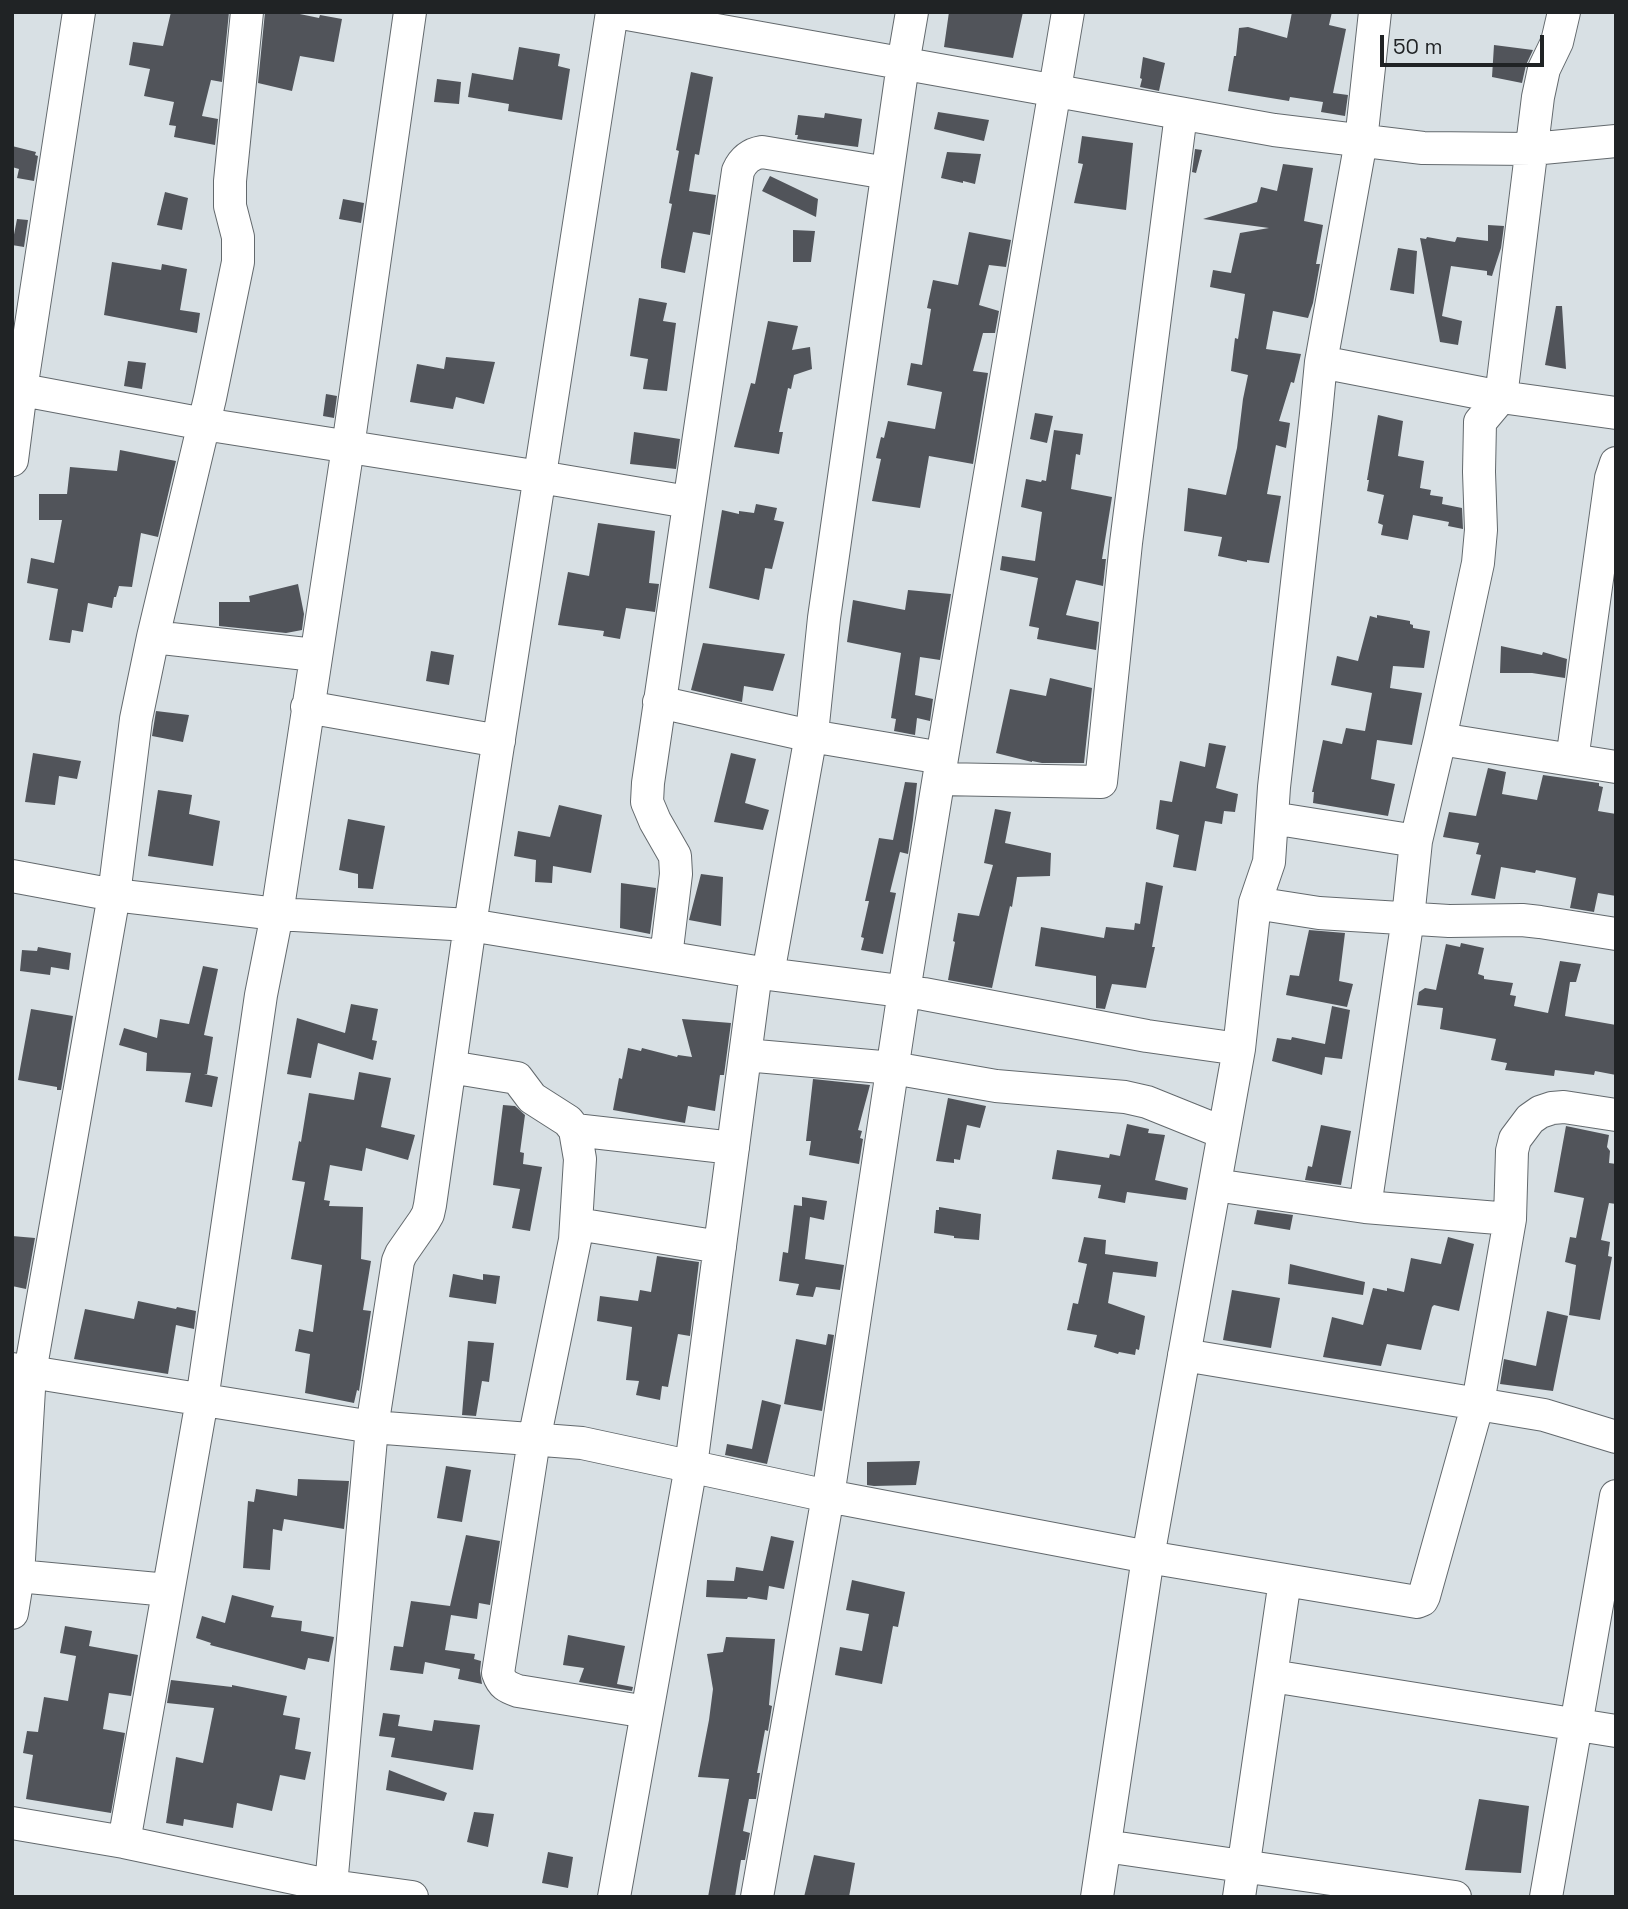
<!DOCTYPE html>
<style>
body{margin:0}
#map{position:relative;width:1628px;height:1909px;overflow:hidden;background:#d8e0e4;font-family:"Space Grotesk",sans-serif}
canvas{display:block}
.frame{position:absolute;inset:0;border:14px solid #202325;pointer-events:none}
.scale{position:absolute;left:1380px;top:35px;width:164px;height:32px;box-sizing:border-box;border:4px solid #202325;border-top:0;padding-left:9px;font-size:21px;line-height:24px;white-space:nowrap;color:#202325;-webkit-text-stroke:5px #d8e0e4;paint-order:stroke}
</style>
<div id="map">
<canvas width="1628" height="1909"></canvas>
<div class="frame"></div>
<div class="scale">50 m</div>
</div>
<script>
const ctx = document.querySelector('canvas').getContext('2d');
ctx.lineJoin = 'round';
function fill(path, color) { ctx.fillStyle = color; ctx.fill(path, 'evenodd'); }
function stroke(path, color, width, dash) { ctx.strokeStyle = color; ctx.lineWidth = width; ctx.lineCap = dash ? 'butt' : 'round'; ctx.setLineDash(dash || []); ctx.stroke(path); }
fill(new Path2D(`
 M 171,12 L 229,12 L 222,82 L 211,80 L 202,116 L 218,119 L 215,145 L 174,137 L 176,126 L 169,125 L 174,102 L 144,96 L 150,69 L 129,65 L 133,42 L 163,46 Z
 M 265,12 L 290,12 L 319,18 L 320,15 L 342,19 L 334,62 L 300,56 L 292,91 L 258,83 Z
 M 949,12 L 1023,12 L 1013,58 L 944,47 Z
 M 1292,12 L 1332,12 L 1329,25 L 1346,29 L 1333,93 L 1348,95 L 1345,116 L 1321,112 L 1323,102 L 1290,97 L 1289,101 L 1228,91 L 1234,56 L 1236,56 L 1239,28 L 1248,27 L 1287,38 Z
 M 1494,45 L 1533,50 L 1526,65 L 1522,83 L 1492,77 Z
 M 519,47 L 560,54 L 558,66 L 570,69 L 562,120 L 508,111 L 509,104 L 468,97 L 472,73 L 513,80 Z
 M 1143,57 L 1165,63 L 1159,91 L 1140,87 L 1142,79 L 1140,78 Z
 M 691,72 L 713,77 L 699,155 L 695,154 L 689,191 L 716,195 L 710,235 L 693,232 L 685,273 L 661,268 L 661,261 L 672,204 L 669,203 L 679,151 L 676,150 Z
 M 437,79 L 461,82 L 459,104 L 434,102 Z
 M 938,112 L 989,120 L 984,141 L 934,129 Z
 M 825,113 L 862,119 L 858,147 L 797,139 L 798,135 L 795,135 L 798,115 L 824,118 Z
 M 1082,136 L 1133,143 L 1126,210 L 1074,203 L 1083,164 L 1078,163 Z
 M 12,146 L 36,152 L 35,155 L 38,156 L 34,181 L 17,178 L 19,169 L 12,167 Z
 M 1195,149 L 1202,150 L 1196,173 L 1192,172 Z
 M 947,152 L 981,154 L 975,184 L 963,181 L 963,183 L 941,178 Z
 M 1283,164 L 1313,168 L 1304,221 L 1323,225 L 1316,264 L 1320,264 L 1313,303 L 1308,318 L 1273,311 L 1266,349 L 1301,354 L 1294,383 L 1291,382 L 1279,421 L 1290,423 L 1286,448 L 1276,445 L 1267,494 L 1281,496 L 1269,563 L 1247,560 L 1247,562 L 1218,556 L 1222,537 L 1184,531 L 1188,488 L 1226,495 L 1237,448 L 1243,399 L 1248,375 L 1231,371 L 1235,338 L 1238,339 L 1245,294 L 1210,287 L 1213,270 L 1231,273 L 1240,233 L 1269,228 L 1203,219 L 1257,202 L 1261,187 L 1277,191 Z
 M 770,176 L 818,199 L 816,217 L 762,191 Z
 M 165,192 L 188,198 L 182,230 L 157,225 Z
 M 343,199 L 364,203 L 361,223 L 339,219 Z
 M 17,219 L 28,220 L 24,247 L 12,245 Z
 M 1488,225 L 1504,226 L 1501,248 L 1492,276 L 1487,275 L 1487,271 L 1451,266 L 1442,316 L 1462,321 L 1458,345 L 1440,342 L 1420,238 L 1426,239 L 1427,237 L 1455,242 L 1457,237 L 1488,241 Z
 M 793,230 L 815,231 L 811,262 L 793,262 Z
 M 969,232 L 1011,240 L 1006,267 L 989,265 L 979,305 L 999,311 L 995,333 L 983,333 L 973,371 L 988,373 L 973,464 L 929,456 L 920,508 L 872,501 L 881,459 L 876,458 L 881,437 L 884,438 L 888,421 L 935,429 L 942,392 L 907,385 L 911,363 L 922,365 L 931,309 L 927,308 L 933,280 L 958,285 Z
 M 1398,248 L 1417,251 L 1414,294 L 1390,290 Z
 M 112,262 L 161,270 L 162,264 L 187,269 L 180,310 L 200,313 L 197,333 L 104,315 Z
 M 639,298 L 667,303 L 663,321 L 676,323 L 667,391 L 643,389 L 648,359 L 630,356 Z
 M 1556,306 L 1562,306 L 1566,369 L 1545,365 Z
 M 768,321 L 798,326 L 792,350 L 810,347 L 812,369 L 794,375 L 791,389 L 788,388 L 779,432 L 783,432 L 779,454 L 734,447 L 751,383 L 755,384 Z
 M 446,357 L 495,362 L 484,404 L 456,397 L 453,409 L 410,402 L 417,364 L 444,369 Z
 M 128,361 L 146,363 L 142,389 L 124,386 Z
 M 326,394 L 337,396 L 334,418 L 323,416 Z
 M 1035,413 L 1053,416 L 1047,443 L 1030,439 Z
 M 1378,415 L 1403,421 L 1398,456 L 1424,461 L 1420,488 L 1431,490 L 1430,495 L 1443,497 L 1442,504 L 1462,508 L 1463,529 L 1448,526 L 1449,522 L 1413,515 L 1408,540 L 1381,535 L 1383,525 L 1378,523 L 1384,495 L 1367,491 L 1369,480 L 1367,480 Z
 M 1054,430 L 1083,434 L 1080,455 L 1076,454 L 1071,489 L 1112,497 L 1102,559 L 1106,559 L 1103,586 L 1076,580 L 1066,615 L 1099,622 L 1096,650 L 1037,639 L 1039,628 L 1029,626 L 1038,578 L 1000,570 L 1002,556 L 1035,561 L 1042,512 L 1021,507 L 1026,479 L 1041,482 L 1042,480 L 1046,481 Z
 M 634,432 L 680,439 L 676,469 L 630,464 Z
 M 120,450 L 176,461 L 158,537 L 141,533 L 132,587 L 119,586 L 116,597 L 114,597 L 112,608 L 88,603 L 83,632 L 72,630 L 70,643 L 49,640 L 58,589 L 27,583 L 31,558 L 54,563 L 62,520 L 39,520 L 39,494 L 67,494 L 70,467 L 117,471 Z
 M 756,504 L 777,508 L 774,520 L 784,522 L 772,569 L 765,568 L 759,600 L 709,588 L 722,510 L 739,514 L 739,511 L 754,513 Z
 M 598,523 L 655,531 L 649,583 L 659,584 L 655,612 L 626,608 L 620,639 L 603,636 L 604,631 L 558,625 L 568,572 L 589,576 Z
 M 298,584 L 304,614 L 302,630 L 286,633 L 219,626 L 219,602 L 250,602 L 249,596 Z
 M 908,590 L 951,594 L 940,660 L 920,657 L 915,695 L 933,699 L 930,721 L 917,718 L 915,735 L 894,731 L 896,719 L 891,718 L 901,653 L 847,642 L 853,600 L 905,610 Z
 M 1377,615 L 1410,621 L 1410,624 L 1413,625 L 1413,628 L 1430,631 L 1424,668 L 1393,666 L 1390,688 L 1422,693 L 1412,745 L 1377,740 L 1371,779 L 1395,784 L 1388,816 L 1313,803 L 1314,792 L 1312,792 L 1323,740 L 1342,744 L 1346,728 L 1365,731 L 1372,693 L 1331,685 L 1337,656 L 1358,661 L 1370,616 L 1377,618 Z
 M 703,643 L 785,654 L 773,691 L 744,686 L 742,702 L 691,690 Z
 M 1501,646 L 1542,655 L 1543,652 L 1567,659 L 1565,678 L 1532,673 L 1500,673 Z
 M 431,651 L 454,655 L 449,685 L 426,681 Z
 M 1050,678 L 1092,688 L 1084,763 L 1042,763 L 1032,761 L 1032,762 L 996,753 L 1010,689 L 1046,696 Z
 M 156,711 L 189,715 L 183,742 L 152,736 Z
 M 1209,743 L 1226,746 L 1216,788 L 1238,794 L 1235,812 L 1224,811 L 1222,824 L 1205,821 L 1196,871 L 1173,867 L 1179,835 L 1156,829 L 1160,800 L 1172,802 L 1180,761 L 1205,767 Z
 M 33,753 L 81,761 L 77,779 L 59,776 L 55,805 L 25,802 Z
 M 731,753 L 756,759 L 745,803 L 769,810 L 763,830 L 714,822 Z
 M 1488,768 L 1506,772 L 1502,794 L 1537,800 L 1543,775 L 1599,783 L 1599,786 L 1603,787 L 1598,811 L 1616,814 L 1616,896 L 1598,893 L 1594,912 L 1570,908 L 1576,878 L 1536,870 L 1535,873 L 1501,867 L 1495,899 L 1471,895 L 1481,855 L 1476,854 L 1479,843 L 1443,837 L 1449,812 L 1476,816 Z
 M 905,782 L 917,783 L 913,820 L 908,854 L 900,852 L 890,892 L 896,893 L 883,954 L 861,950 L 864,938 L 861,937 L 869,901 L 865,901 L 879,838 L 893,840 Z
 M 158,790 L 192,795 L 189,814 L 220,821 L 213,866 L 148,856 Z
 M 559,805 L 602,815 L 591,873 L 553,866 L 552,883 L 535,882 L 536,860 L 514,856 L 518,831 L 550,837 Z
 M 995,809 L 1011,812 L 1005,843 L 1051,853 L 1050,876 L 1017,877 L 1012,907 L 1010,906 L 992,988 L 948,980 L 955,942 L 953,941 L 958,913 L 979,916 L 993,865 L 984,863 Z
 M 348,819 L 385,826 L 373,889 L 358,888 L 358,874 L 339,870 Z
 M 701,874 L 723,877 L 721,926 L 689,920 Z
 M 1146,882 L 1163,886 L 1152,947 L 1155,947 L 1146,988 L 1112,984 L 1105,1009 L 1096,1008 L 1096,976 L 1035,966 L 1041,927 L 1104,938 L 1106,927 L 1134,930 L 1135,923 L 1140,924 Z
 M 621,883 L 656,888 L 650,934 L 620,928 Z
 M 1309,930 L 1345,933 L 1339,981 L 1353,984 L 1347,1007 L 1286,995 L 1290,975 L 1299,976 Z
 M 1461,943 L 1484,948 L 1478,974 L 1484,976 L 1484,979 L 1513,983 L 1510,995 L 1516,996 L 1514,1006 L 1548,1013 L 1560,961 L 1581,964 L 1576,982 L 1570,982 L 1565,1016 L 1616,1025 L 1616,1075 L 1595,1071 L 1594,1075 L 1555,1070 L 1554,1076 L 1505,1070 L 1507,1063 L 1491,1060 L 1496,1039 L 1440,1029 L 1443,1008 L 1417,1005 L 1419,992 L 1425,988 L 1436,990 L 1446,944 L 1460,947 Z
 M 38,947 L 71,953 L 69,970 L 51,967 L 50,975 L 20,971 L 22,950 L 37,951 Z
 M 203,966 L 218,969 L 204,1035 L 213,1037 L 207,1074 L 204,1074 L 218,1077 L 212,1107 L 185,1102 L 191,1073 L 146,1071 L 147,1053 L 119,1045 L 124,1028 L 157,1038 L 160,1019 L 189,1024 Z
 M 351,1004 L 378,1009 L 372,1040 L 377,1041 L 373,1060 L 318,1043 L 311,1078 L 287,1074 L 297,1018 L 345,1033 Z
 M 1332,1006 L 1350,1010 L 1342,1059 L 1325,1057 L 1322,1075 L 1272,1061 L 1277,1038 L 1291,1040 L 1292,1037 L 1325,1044 Z
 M 31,1009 L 73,1016 L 61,1090 L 57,1090 L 57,1087 L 18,1080 Z
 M 682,1019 L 731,1023 L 724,1075 L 720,1075 L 715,1111 L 688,1106 L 685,1123 L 613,1110 L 619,1078 L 622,1079 L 628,1048 L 641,1051 L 642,1048 L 677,1057 L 678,1055 L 692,1057 Z
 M 359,1072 L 391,1078 L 381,1127 L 415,1135 L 408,1160 L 366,1148 L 362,1171 L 330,1165 L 324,1200 L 330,1201 L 329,1206 L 363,1207 L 361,1259 L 371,1261 L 363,1310 L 371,1311 L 359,1391 L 357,1390 L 354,1403 L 305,1393 L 310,1354 L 295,1351 L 299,1329 L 313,1332 L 322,1265 L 291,1259 L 305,1182 L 292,1180 L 299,1141 L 301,1142 L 309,1093 L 354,1100 Z
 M 813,1079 L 870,1085 L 858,1130 L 862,1131 L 860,1138 L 863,1139 L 859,1164 L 809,1155 L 811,1141 L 806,1141 Z
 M 948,1098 L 986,1106 L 980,1128 L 967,1125 L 960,1160 L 954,1159 L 954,1163 L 936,1161 Z
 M 503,1105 L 515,1106 L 525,1115 L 520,1152 L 524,1153 L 523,1164 L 542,1167 L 530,1231 L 512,1228 L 520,1189 L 493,1185 Z
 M 1127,1124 L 1149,1129 L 1148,1133 L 1165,1135 L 1155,1180 L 1188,1188 L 1186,1200 L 1127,1192 L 1125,1203 L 1098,1198 L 1101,1185 L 1052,1179 L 1057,1150 L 1109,1158 L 1110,1154 L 1120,1156 Z
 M 1321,1125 L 1351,1131 L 1341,1185 L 1305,1180 L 1308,1166 L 1312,1167 Z
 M 1566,1126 L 1609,1135 L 1607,1147 L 1610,1151 L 1609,1163 L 1616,1164 L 1616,1204 L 1609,1203 L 1601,1240 L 1610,1242 L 1608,1256 L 1612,1257 L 1600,1320 L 1569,1315 L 1576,1265 L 1565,1262 L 1570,1237 L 1576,1238 L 1584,1198 L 1554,1192 Z
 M 802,1197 L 827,1201 L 824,1220 L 810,1217 L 805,1259 L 844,1265 L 840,1290 L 816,1287 L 813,1297 L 796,1295 L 799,1284 L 779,1281 L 783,1252 L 788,1253 L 794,1205 L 802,1206 Z
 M 939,1207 L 981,1214 L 979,1240 L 954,1238 L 954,1236 L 934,1233 L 936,1210 L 939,1210 Z
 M 1257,1210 L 1293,1215 L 1290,1230 L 1254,1224 Z
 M 12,1236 L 35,1238 L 26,1289 L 12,1286 Z
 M 1084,1237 L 1106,1240 L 1105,1254 L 1158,1262 L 1156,1277 L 1113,1272 L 1108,1303 L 1145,1316 L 1139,1350 L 1136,1349 L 1135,1355 L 1119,1352 L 1118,1354 L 1094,1347 L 1097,1335 L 1067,1330 L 1073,1303 L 1078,1304 L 1087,1264 L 1078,1262 Z
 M 1448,1237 L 1474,1244 L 1459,1311 L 1434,1305 L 1432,1307 L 1421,1350 L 1387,1344 L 1381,1366 L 1323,1357 L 1332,1317 L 1363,1325 L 1373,1288 L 1387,1291 L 1387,1288 L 1404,1292 L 1411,1258 L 1441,1264 Z
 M 657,1256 L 699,1262 L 690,1336 L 678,1334 L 668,1387 L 662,1386 L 660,1400 L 636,1395 L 639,1381 L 626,1380 L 632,1327 L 597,1321 L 600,1296 L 638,1301 L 640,1290 L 651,1292 Z
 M 1290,1264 L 1365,1282 L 1363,1295 L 1288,1284 Z
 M 453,1274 L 483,1280 L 483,1274 L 500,1276 L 496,1304 L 449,1297 Z
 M 1232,1290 L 1280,1298 L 1271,1348 L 1223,1340 Z
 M 138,1301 L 176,1309 L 177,1307 L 196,1311 L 194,1329 L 176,1325 L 168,1374 L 74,1359 L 85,1309 L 134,1319 Z
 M 1547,1311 L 1568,1316 L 1553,1391 L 1500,1384 L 1504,1359 L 1536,1366 Z
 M 828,1334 L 834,1335 L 822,1411 L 784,1404 L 796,1339 L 826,1345 Z
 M 468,1341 L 494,1343 L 489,1382 L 482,1381 L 476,1416 L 462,1415 Z
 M 762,1400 L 781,1405 L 767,1464 L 725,1455 L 727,1444 L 752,1449 Z
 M 920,1461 L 916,1485 L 874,1486 L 867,1485 L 867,1462 Z
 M 446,1466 L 471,1470 L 462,1522 L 437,1518 Z
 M 298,1479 L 349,1481 L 344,1529 L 284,1519 L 282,1531 L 273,1529 L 270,1570 L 243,1568 L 248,1501 L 254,1502 L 256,1489 L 297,1496 Z
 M 466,1535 L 500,1541 L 490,1605 L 479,1603 L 477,1619 L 451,1615 L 445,1650 L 475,1654 L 474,1659 L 481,1661 L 480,1671 L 482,1684 L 458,1679 L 460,1669 L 425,1662 L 423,1674 L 390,1670 L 394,1646 L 403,1647 L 411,1601 L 450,1606 Z
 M 771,1536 L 794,1541 L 784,1589 L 769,1586 L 767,1600 L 748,1597 L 747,1599 L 706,1597 L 707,1580 L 734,1581 L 736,1567 L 763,1571 Z
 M 852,1580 L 905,1592 L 898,1627 L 893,1626 L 882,1684 L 835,1675 L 840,1647 L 862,1651 L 869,1614 L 846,1610 Z
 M 232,1595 L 274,1606 L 271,1617 L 302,1621 L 301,1631 L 334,1637 L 329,1662 L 308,1658 L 305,1670 L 210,1645 L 211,1643 L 196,1638 L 202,1616 L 225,1623 Z
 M 65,1626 L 92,1631 L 89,1646 L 138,1655 L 131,1696 L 109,1693 L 103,1729 L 125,1733 L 111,1813 L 26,1799 L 33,1755 L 23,1753 L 27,1731 L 38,1732 L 44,1697 L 68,1701 L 76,1656 L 60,1653 Z
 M 568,1635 L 625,1646 L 617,1684 L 633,1687 L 632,1691 L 579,1682 L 584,1668 L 563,1665 Z
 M 726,1637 L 775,1639 L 769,1705 L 772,1706 L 768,1731 L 765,1730 L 757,1773 L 760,1773 L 756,1799 L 749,1799 L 743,1831 L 750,1833 L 745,1860 L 741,1860 L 735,1897 L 708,1897 L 729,1779 L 698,1777 L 709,1720 L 713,1689 L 707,1654 L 723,1652 Z
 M 171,1680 L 232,1687 L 232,1685 L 287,1696 L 283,1715 L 300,1718 L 295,1749 L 311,1752 L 305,1780 L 280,1775 L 272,1811 L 237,1803 L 233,1828 L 184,1819 L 183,1826 L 166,1823 L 176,1757 L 203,1763 L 214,1708 L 167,1703 Z
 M 383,1713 L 400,1715 L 398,1726 L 432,1731 L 434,1720 L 480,1725 L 473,1770 L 391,1757 L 395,1738 L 379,1736 Z
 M 389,1770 L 447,1793 L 444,1801 L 386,1790 Z
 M 1479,1799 L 1529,1806 L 1521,1873 L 1465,1870 Z
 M 474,1812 L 494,1814 L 488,1847 L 467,1842 Z
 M 548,1852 L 573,1857 L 568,1888 L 542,1883 Z
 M 814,1855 L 855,1863 L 849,1897 L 804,1897 Z`), '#51545a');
const minor = new Path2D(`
 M 616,12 L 1274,130 L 1423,148 L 1532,149 L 1616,141
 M 1321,362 L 1501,397 L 1616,413
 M 12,388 L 204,424 L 540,477 L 688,502
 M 12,460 L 21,390 L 79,12
 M 153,637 L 315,655
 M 659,702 L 811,736 L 942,758
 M 307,707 L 499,741
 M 1440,739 L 1616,767
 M 1572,760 L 1611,478 L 1616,463
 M 939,779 L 1101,782 L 1126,543 L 1181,114
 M 1272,818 L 1416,841
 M 12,876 L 114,895 L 277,914 L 470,925 L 768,974 L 924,994 L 1147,1036 L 1239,1049
 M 1255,903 L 1319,913 L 1449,921 L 1522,920 L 1540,922 L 1616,934
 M 666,957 L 676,874 L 675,856 L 655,821 L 647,802 L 648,783 L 738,171 C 743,160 750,154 762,152 L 887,173
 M 768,974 L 813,724 L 824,618 L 903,64 L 912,12
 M 745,1055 L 893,1068 L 996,1086 L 1125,1097 L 1147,1102 L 1224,1133
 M 450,1067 L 517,1078 L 532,1098 L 568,1121 L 575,1130 L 580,1159 L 575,1240 L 534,1440 L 498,1673 C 502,1685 507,1687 518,1691 L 647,1712
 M 575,1130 L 733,1148
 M 1215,1185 L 1365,1207 L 1510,1219
 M 1365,1207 L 1408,918 L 1416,841 L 1440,739 L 1478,563 L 1481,530 L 1479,472 L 1480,422 L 1501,397 L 1538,97 L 1544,69 L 1557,42 L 1564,12
 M 577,1224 L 720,1247
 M 1184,1355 L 1544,1415 L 1616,1437
 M 12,1369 L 372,1427 L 582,1443 L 828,1496 L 1148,1557 L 1417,1602 L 1422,1600 L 1424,1596 L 1478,1403 L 1510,1219 L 1512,1151 L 1515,1139 L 1530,1119 L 1540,1112 L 1552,1108 L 1564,1107 L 1616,1115
 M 18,1576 L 168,1590
 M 12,1613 L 18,1576 L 30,1372 L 114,895 L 136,719 L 153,637 L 210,398 L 238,262 L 238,237 L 230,206 L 230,181 L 247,12
 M 1272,1676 L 1616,1731
 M 12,1823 L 124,1842 L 332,1886 L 412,1897
 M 124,1842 L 202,1400 L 261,995 L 277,914 L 348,447 L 410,12
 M 1105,1846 L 1455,1897
 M 330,1897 L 372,1427 L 398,1261 L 401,1254 L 424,1221 L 428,1214 L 430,1205 L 470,925 L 612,12
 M 614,1897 L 691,1466 L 756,972
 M 757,1897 L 828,1496 L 904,991 L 942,758 L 1068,12
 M 1097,1897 L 1148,1557 L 1239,1049 L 1255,903 L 1269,862 L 1274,787 L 1316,414 L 1321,362 L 1361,141 L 1375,12
 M 1239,1897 L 1285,1580
 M 1546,1897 L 1616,1496`);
stroke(minor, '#63696d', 34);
stroke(minor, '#fff', 32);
</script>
